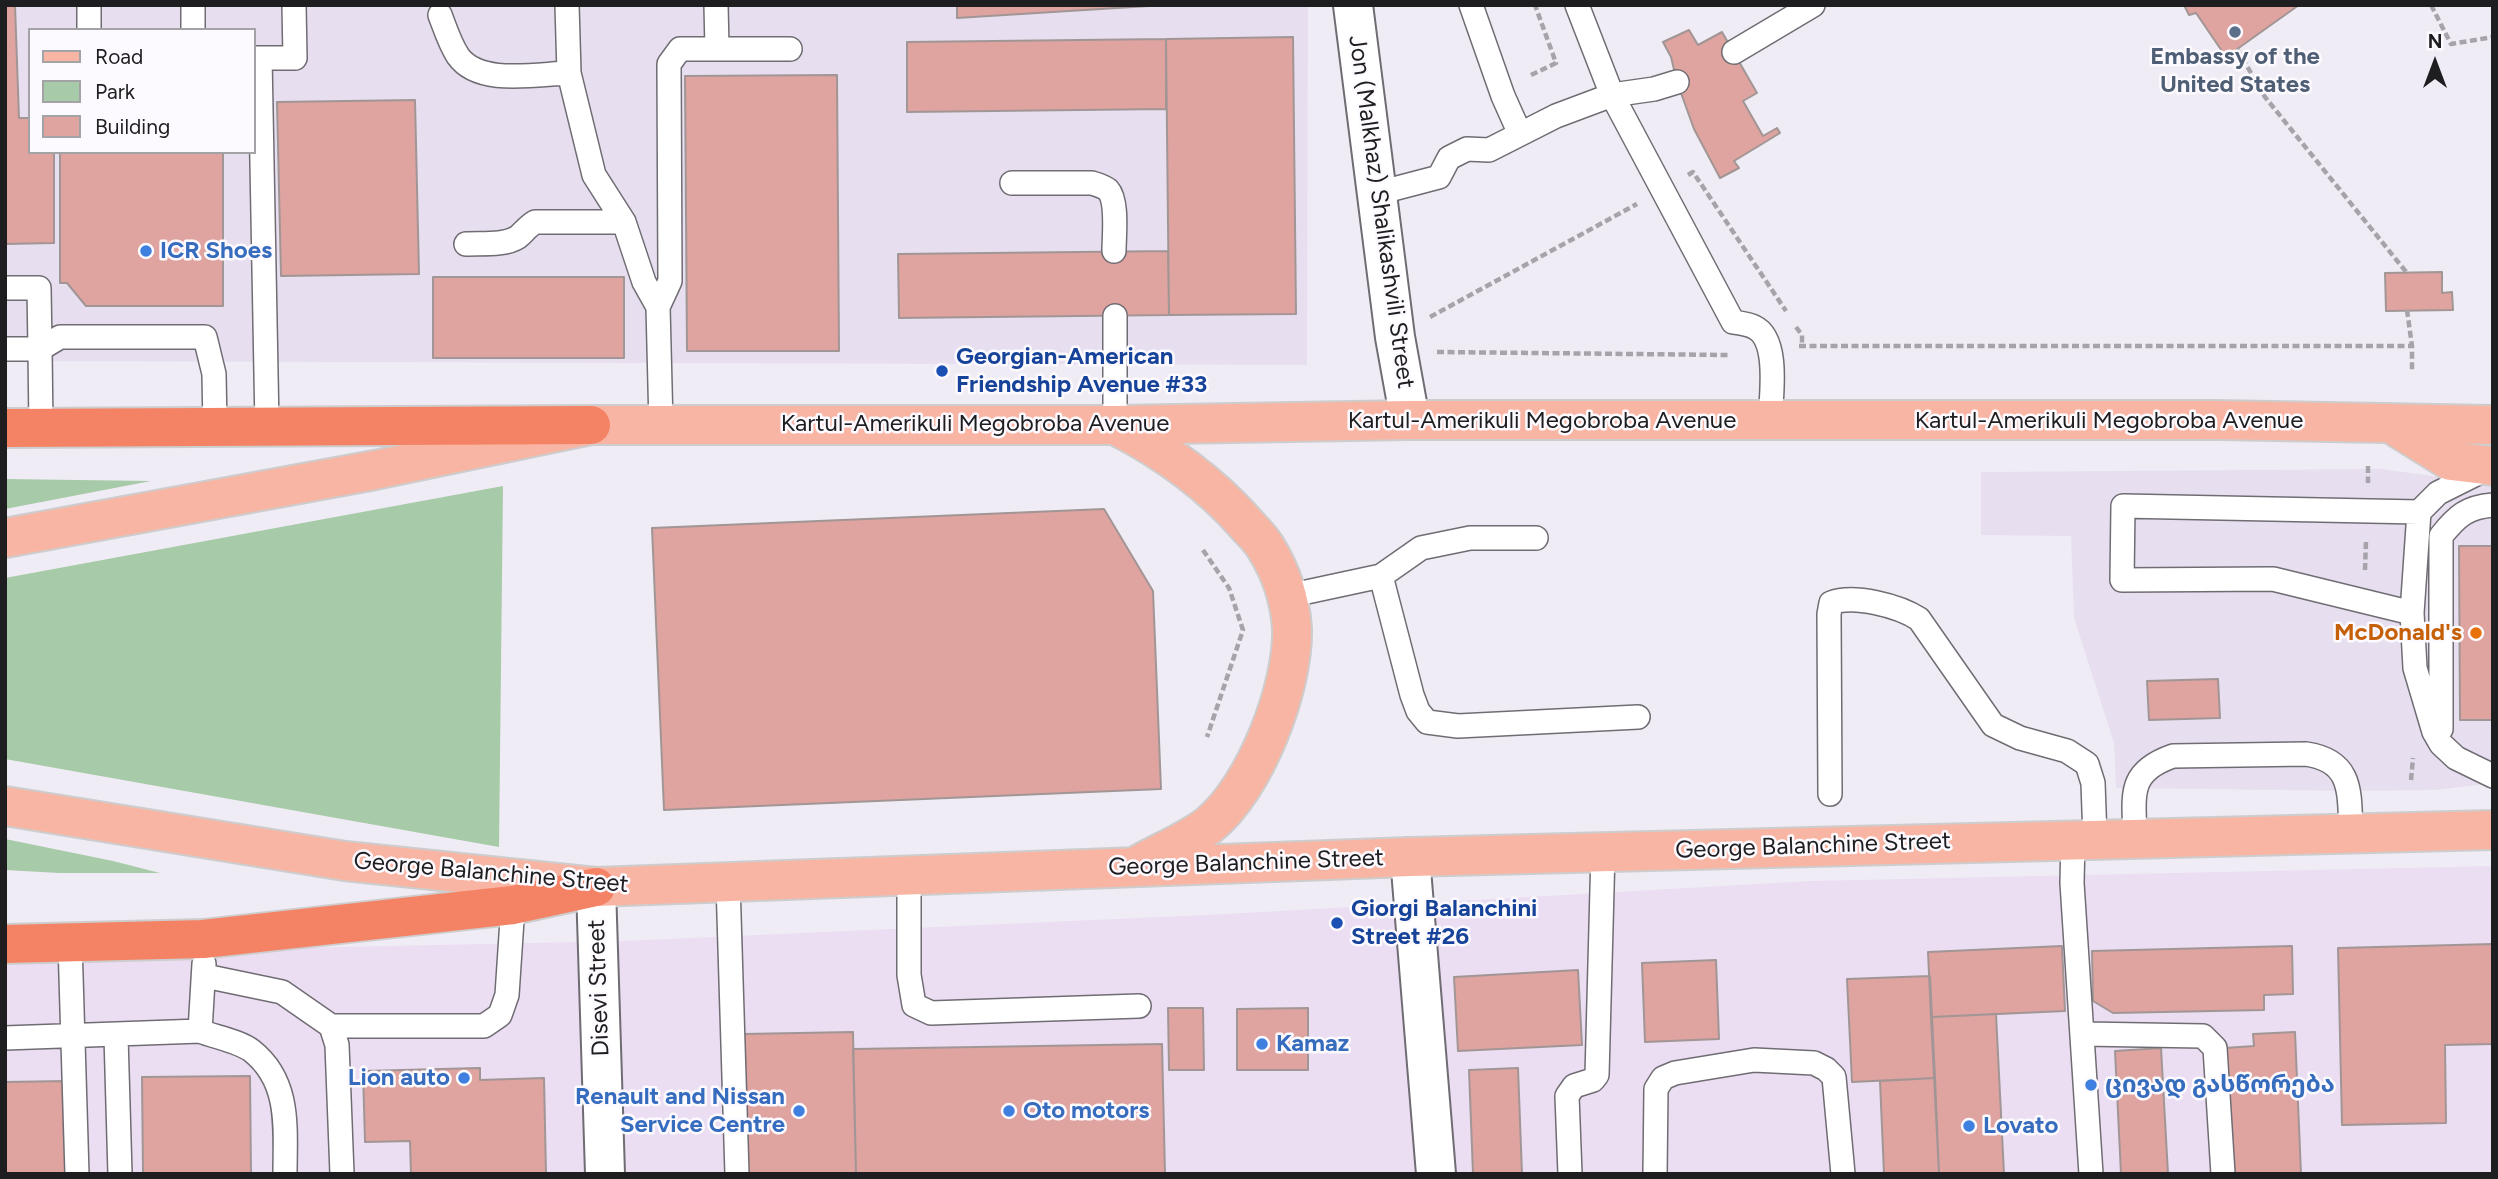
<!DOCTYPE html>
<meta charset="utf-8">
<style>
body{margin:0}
#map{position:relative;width:2498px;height:1179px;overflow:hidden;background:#f0ecf5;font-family:Figtree,sans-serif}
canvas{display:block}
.frame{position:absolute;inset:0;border:7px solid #1e1d20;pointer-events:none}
.legend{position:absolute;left:28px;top:28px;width:228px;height:126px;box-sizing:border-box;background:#fcfafe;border:2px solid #a3a2a5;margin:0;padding:9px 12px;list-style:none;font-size:21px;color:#1e1d20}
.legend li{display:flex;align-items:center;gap:14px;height:35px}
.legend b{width:35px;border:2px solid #a3a2a5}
.north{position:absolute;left:2400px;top:28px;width:70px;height:70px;-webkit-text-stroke:5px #fcfafe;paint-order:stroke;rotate:0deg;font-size:19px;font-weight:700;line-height:28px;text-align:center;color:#1e1d20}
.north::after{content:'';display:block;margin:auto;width:24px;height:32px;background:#1e1d20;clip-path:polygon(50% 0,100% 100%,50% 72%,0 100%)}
</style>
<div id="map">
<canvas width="2498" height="1179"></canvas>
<div class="frame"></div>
<ul class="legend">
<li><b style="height:9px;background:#f8b5a3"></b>Road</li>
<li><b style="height:19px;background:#a7caa8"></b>Park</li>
<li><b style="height:19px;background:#dfa3a0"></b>Building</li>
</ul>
<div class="north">N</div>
</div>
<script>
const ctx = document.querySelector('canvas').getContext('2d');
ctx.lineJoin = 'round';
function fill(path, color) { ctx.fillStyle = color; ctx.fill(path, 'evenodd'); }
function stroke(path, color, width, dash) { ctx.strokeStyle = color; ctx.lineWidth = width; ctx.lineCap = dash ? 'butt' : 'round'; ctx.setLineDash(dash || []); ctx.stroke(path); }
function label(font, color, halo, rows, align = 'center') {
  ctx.font = font + ' Figtree,"Noto Sans Georgian",sans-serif'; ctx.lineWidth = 5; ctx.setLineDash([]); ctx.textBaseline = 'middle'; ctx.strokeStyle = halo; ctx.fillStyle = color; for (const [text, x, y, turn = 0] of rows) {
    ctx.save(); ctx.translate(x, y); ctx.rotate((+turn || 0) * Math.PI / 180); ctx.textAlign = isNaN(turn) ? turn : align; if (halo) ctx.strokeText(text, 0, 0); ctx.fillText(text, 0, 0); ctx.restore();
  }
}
fill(new Path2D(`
 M 5,5 L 1308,5 L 1307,365 L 5,361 ZM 30,30 L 254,30 L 254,152 L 30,152 Z
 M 2381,469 L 2493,484 L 2493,783 L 2436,790 L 2356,791 L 2116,788 L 2114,743 L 2074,618 L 2071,536 L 1981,535 L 1981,472 Z`), '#e7dfef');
fill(new Path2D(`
 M 2493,866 L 2493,1174 L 5,1174 L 5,960 L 295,948 L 623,941 L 1227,914 L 1811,881 Z`), '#ebdef2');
fill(new Path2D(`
 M 5,479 L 151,481 L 5,509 Z
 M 503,486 L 499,847 L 5,759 L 5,578 Z
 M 5,839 L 113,861 L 160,873 L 59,873 L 5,870 Z`), '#a7caa8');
const building = new Path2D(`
 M 5,5 L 15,5 L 19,118 L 30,118 L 30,152 L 54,152 L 54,243 L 5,244 Z
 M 957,5 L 1165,5 L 957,18 Z
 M 2184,5 L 2299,5 L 2226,57 L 2196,13 L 2189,15 Z
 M 1689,30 L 1698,45 L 1722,32 L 1757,93 L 1743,101 L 1763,136 L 1777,128 L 1780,133 L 1734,161 L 1739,168 L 1720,178 L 1694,129 L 1677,82 L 1671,57 L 1663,42 Z
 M 1293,37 L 1296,314 L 1169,315 L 1166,39 Z
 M 1166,39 L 1166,109 L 907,112 L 907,42 Z
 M 837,75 L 839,351 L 687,351 L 685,76 Z
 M 415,100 L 419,274 L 281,276 L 277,102 Z
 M 60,152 L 223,152 L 223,306 L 86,306 L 67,283 L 60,283 Z
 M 1168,251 L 1169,315 L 899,318 L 898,254 Z
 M 2442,272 L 2442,293 L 2452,292 L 2453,310 L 2386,311 L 2385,273 Z
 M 433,277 L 624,277 L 624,358 L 433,358 Z
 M 1104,509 L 1153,591 L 1161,789 L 664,810 L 652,528 Z
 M 2459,546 L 2493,546 L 2493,720 L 2460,720 Z
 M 2218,679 L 2220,718 L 2149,720 L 2147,681 Z
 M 2493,944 L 2493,1044 L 2445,1045 L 2446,1123 L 2342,1125 L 2338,948 Z
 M 2062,946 L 2065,1011 L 1931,1017 L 1928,952 Z
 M 2292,946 L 2293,994 L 2264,995 L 2264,1010 L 2113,1013 L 2093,1001 L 2092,951 Z
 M 1716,960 L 1719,1039 L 1645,1042 L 1642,963 Z
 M 1578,970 L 1582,1045 L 1458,1051 L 1454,977 Z
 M 1930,976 L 1935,1078 L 1852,1082 L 1847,979 Z
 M 1168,1008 L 1203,1008 L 1204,1070 L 1169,1070 Z
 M 1308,1008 L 1308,1070 L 1237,1070 L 1237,1009 Z
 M 1996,1014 L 2004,1174 L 1939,1174 L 1931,1017 Z
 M 853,1032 L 856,1174 L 745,1174 L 743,1034 Z
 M 2295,1032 L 2301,1174 L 2231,1174 L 2225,1048 L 2254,1046 L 2253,1034 Z
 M 1162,1044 L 1165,1174 L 856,1174 L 853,1049 Z
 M 2161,1048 L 2168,1174 L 2121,1174 L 2115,1051 Z
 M 480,1068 L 480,1080 L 544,1078 L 546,1174 L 411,1174 L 410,1141 L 365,1142 L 363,1071 Z
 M 1518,1068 L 1522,1174 L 1473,1174 L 1469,1070 Z
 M 250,1076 L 251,1174 L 143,1174 L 142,1077 Z
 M 1935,1078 L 1939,1174 L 1884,1174 L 1880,1081 Z
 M 66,1081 L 69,1174 L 5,1174 L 5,1082 Z`);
fill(building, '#dfa3a0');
stroke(building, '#a19695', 2);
const lane = new Path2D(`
 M 89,5 L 89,30
 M 193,5 L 193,30
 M 567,5 L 569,73 L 594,175 L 624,222 L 644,282 L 658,307 L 661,425
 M 716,5 L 717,49
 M 1471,5 L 1503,96 L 1520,134
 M 1577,5 L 1612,95 L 1654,89 L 1677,82
 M 440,15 C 445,28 450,44 458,56 C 479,86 536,74 569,73
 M 1734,52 L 1813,5
 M 254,58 L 295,58 L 294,5
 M 260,58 L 267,426
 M 1012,183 L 1092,183 C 1098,185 1103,186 1108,190 C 1118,201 1114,236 1114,251
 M 1378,193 L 1439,177 L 1449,158 L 1467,149 L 1489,150 L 1556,116 L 1612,95 L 1733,322 C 1739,323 1748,324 1754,327 C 1780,339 1771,397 1770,421
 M 466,244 C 481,243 504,246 518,237 C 524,232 528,226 535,222 L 624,222
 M 5,288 L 39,288 L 40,349 L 5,349
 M 658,307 L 670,281 L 669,64 L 680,49 L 790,49
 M 1115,316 L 1115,425
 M 41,428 L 40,349 L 60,337 L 205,337 L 214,374 L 215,426
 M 2486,469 L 2438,493 L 2419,512 L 2412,613 L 2415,668 L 2434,732 L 2441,744 L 2456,758 L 2493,776
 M 1381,576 L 1412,695 L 1418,711 L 1427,722 L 1458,726 L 1638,717
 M 1288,596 L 1381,576 L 1421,548 L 1470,538 L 1536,538
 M 2412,613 L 2273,579 L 2122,580 L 2123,506 L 2419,512
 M 2441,729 L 2441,536 C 2457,516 2467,507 2493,505
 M 1830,794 L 1829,614 L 1831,603 C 1854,594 1899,606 1919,619 L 1993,725 L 2020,738 L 2067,751 L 2087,764 L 2093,783 L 2095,838
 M 2135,838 C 2134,795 2127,772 2173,756 L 2306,754 C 2354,761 2349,794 2351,833
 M 2073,839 L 2072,883 L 2091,1174
 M 909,874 L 909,975 L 914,1005 L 931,1013 L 1139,1006
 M 728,883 L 737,1174
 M 70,943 L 77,1174
 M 205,976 L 282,992 L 331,1026 L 337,1045 L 342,1174
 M 331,1026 L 484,1026 L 500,1015 L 507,995 L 513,905
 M 200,1031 C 215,1037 239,1041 252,1051 C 291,1082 285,1129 285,1174
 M 2083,1034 L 2203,1036 L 2215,1048 L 2223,1174
 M 116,1036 L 120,1174
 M 5,1038 L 200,1031 L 204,964
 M 1570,1174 L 1567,1096 L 1574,1086 L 1593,1080 L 1597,1075 L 1603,852
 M 1655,1174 L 1656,1089 L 1663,1078 L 1675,1073 L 1754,1060 L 1814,1063 L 1826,1069 L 1834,1077 L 1843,1174`);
const street = new Path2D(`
 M 1353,5 L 1395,337 L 1410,420
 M 1410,857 L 1436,1174
 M 596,887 L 605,1174`);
const primary = new Path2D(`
 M 2390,423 L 2451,461 L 2493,466
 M 1115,425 C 1164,450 1209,482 1246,524 C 1253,532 1261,539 1266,548 C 1281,572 1290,600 1292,628 C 1294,687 1255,788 1209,825 C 1190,840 1161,852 1140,864
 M 5,538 L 375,470 L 591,425 L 1115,425 L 1410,420 L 2218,420 L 2493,425
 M 5,806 L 345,861 L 596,887 L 1410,857 L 2493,830`);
const highway = new Path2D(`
 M 5,428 L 591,425
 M 5,944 L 203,939 L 513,905 L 596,887`);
stroke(lane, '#706c73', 26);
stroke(street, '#706c73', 42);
stroke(primary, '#cecdce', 42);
stroke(highway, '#cecdce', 42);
stroke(new Path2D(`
 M 2431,5 L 2451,44 L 2493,37
 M 2237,49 L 2265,97 L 2407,273
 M 1531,75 L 1556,63 L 1535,5
 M 1688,175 L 1693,172 L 1786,311
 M 2407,310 L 2412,346 L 2412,370
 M 1430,317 L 1637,204
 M 1796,327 L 1802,335 L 1802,344
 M 1799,346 L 2412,346
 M 1437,352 L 1729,355
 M 2368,466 L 2368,483
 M 1203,550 L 1229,588 L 1243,630 L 1207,737
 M 2365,570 L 2366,541
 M 2411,780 L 2413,758`), '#a6a3aa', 4.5, [7, 3.5]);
stroke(lane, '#fff', 23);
stroke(street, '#fff', 38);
stroke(primary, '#f8b5a3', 38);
stroke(highway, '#f48365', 38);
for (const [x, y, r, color] of [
 [2235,32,7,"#5c6f8a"],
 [146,251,7,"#3f7fe0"],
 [942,371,7,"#1a4fb4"],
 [2476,633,7,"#e8710a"],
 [1337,923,7,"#1a4fb4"],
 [1262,1044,7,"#3f7fe0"],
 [464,1078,7,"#3f7fe0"],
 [2091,1085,7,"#3f7fe0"],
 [799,1111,7,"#3f7fe0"],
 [1009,1111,7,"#3f7fe0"],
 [1969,1126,7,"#3f7fe0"]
]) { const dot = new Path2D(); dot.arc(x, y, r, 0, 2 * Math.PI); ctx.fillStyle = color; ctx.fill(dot); stroke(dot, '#fcfafe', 2.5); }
label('bold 24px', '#4e5e75', '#fcfafe', [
 ["Embassy of the",2235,57],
 ["United States",2235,85]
]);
label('24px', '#1e1d20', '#fcfafe', [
 ["Jon (Malkhaz) Shalikashvili Street",1381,212,82],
 ["Kartul-Amerikuli Megobroba Avenue",1542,421],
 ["Kartul-Amerikuli Megobroba Avenue",2109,421],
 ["Kartul-Amerikuli Megobroba Avenue",975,424],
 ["George Balanchine Street",1813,846,-2],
 ["George Balanchine Street",1246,863,-2],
 ["George Balanchine Street",491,873,5],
 ["Disevi Street",599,988,-92]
]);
label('bold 24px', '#366cbe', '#fcfafe', [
 ["ICR Shoes",160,251],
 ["Kamaz",1276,1044],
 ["Lion auto",450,1078,"right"],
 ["ცივად გასწორება",2105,1085],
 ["Renault and Nissan",785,1097,"right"],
 ["Service Centre",785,1125,"right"],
 ["Oto motors",1023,1111],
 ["Lovato",1983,1126]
], 'left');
label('bold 24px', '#164399', '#fcfafe', [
 ["Georgian-American",956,357],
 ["Friendship Avenue #33",956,385],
 ["Giorgi Balanchini",1351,909],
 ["Street #26",1351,937]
], 'left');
label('bold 24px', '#c56008', '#fcfafe', [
 ["McDonald's",2462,633]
], 'right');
</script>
